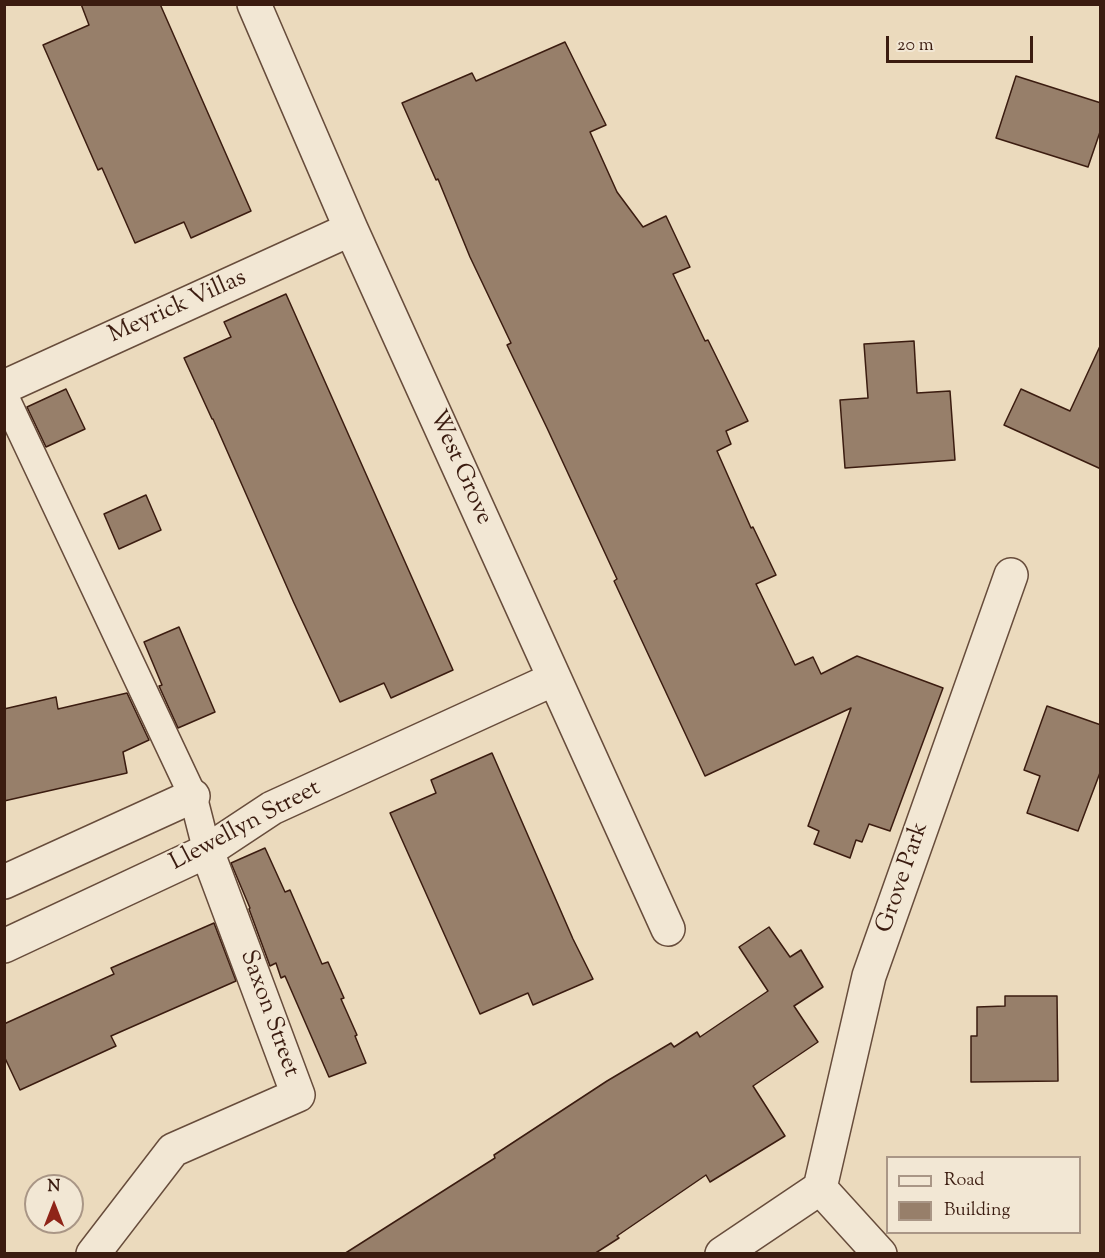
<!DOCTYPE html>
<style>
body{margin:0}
#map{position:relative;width:1105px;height:1258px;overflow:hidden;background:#ebdabd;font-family:"Sorts Mill Goudy",serif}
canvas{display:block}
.frame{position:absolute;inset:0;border:6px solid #3b1c10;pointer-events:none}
.legend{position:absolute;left:886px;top:1156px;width:195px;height:78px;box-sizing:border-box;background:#f2e7d4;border:2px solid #a99686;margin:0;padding:8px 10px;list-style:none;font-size:18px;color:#3b1c10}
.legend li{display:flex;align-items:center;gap:12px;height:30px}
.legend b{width:30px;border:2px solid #a99686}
.north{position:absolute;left:24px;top:1174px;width:60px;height:60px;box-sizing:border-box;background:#f2e7d4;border:2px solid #a99686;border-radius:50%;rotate:0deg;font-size:16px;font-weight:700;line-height:24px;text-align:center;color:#3b1c10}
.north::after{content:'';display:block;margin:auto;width:21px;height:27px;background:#8f2418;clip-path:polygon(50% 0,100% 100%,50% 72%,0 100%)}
.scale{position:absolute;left:886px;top:36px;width:147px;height:27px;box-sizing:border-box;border:3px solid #3b1c10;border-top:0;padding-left:8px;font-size:18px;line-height:21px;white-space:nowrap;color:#3b1c10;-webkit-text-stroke:4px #f2e7d4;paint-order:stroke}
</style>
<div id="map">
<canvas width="1105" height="1258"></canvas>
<div class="frame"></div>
<ul class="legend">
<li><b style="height:8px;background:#f2e7d4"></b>Road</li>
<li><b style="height:16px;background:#977f6a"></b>Building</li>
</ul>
<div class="north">N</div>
<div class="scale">20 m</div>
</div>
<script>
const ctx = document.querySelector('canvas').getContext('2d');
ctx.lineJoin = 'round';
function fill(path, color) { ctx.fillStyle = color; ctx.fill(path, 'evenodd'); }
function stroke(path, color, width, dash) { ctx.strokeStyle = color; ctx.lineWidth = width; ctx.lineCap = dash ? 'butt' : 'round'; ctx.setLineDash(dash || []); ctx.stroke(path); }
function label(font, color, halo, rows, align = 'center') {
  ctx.font = font + ' "Sorts Mill Goudy",serif'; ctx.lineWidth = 4.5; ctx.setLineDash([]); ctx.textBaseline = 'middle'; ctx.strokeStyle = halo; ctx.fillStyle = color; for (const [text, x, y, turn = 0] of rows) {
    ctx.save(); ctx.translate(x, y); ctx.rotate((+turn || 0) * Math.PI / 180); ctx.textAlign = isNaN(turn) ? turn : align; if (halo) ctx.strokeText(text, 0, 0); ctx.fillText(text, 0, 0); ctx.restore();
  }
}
const building = new Path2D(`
 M 81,4 L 160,4 L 251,211 L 191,238 L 184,222 L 135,243 L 102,168 L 98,170 L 43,45 L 89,25 Z
 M 565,42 L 606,125 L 590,132 L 617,192 L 643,227 L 666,216 L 690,267 L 673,274 L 705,341 L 708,340 L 748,421 L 726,431 L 731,444 L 717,451 L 751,528 L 753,527 L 776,575 L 756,584 L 795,665 L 813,657 L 821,674 L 857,656 L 943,688 L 890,831 L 869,824 L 862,842 L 856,840 L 850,858 L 814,844 L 819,831 L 808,826 L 851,708 L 705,776 L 614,581 L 617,579 L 547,428 L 507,345 L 511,343 L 470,257 L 438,179 L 436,180 L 402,103 L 472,73 L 476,81 Z
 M 1016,76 L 1101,103 L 1101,129 L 1088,167 L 996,138 Z
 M 286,294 L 453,670 L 391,698 L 384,683 L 340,702 L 294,603 L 213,419 L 212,419 L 184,358 L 231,337 L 224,322 Z
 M 914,341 L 917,393 L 950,391 L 955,460 L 845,468 L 840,400 L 868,398 L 864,344 Z
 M 1101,344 L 1101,469 L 1004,425 L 1021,389 L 1070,411 Z
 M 66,389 L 85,429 L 46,447 L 27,407 Z
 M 146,495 L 161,530 L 119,549 L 104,514 Z
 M 179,627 L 215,712 L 178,728 L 159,686 L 162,685 L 144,642 Z
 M 127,693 L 149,740 L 123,752 L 127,773 L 4,801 L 4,709 L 56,697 L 58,709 Z
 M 1047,706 L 1101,725 L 1101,770 L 1078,831 L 1027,813 L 1040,776 L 1024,770 Z
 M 492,753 L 573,939 L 593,979 L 533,1005 L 528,993 L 480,1014 L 390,813 L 436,793 L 431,780 Z
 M 265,848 L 285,892 L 290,890 L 322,964 L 328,962 L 344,998 L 341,999 L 357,1035 L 355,1036 L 366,1063 L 329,1077 L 285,976 L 281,978 L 276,963 L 270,966 L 249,909 L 250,908 L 231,863 Z
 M 214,923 L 236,981 L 111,1036 L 116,1046 L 20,1090 L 4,1056 L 4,1024 L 114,974 L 111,968 Z
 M 769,927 L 790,957 L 801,950 L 823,987 L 794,1006 L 818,1042 L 753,1086 L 785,1136 L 710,1182 L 706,1175 L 617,1236 L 619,1238 L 594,1254 L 344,1254 L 495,1158 L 494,1155 L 607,1081 L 671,1043 L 674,1047 L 697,1032 L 700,1037 L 768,991 L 739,947 Z
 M 1005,996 L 1057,996 L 1058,1081 L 971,1082 L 971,1036 L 977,1036 L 977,1007 L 1005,1006 Z`);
fill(building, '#977f6a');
stroke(building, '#3b1c10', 1.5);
const lane = new Path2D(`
 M 4,395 L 193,796 L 207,851`);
const street = new Path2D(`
 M 254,4 L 351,229 L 668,929
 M 4,387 L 351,229
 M 4,882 L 193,796
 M 4,946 L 207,851 L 272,808 L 554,679
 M 820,1188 L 869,976 L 1011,575
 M 820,1188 L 880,1254
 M 93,1254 L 173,1150 L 298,1095 L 207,851
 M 722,1254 L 820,1188`);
stroke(lane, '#674c3b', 30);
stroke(street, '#674c3b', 36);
stroke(lane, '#f2e7d4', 27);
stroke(street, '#f2e7d4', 33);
label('24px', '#3b1c10', '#f2e7d4', [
 ["Meyrick Villas",178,308,-24],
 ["West Grove",459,468,66],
 ["Llewellyn Street",246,827,-28],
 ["Grove Park",904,878,-71],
 ["Saxon Street",268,1014,70]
]);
</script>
